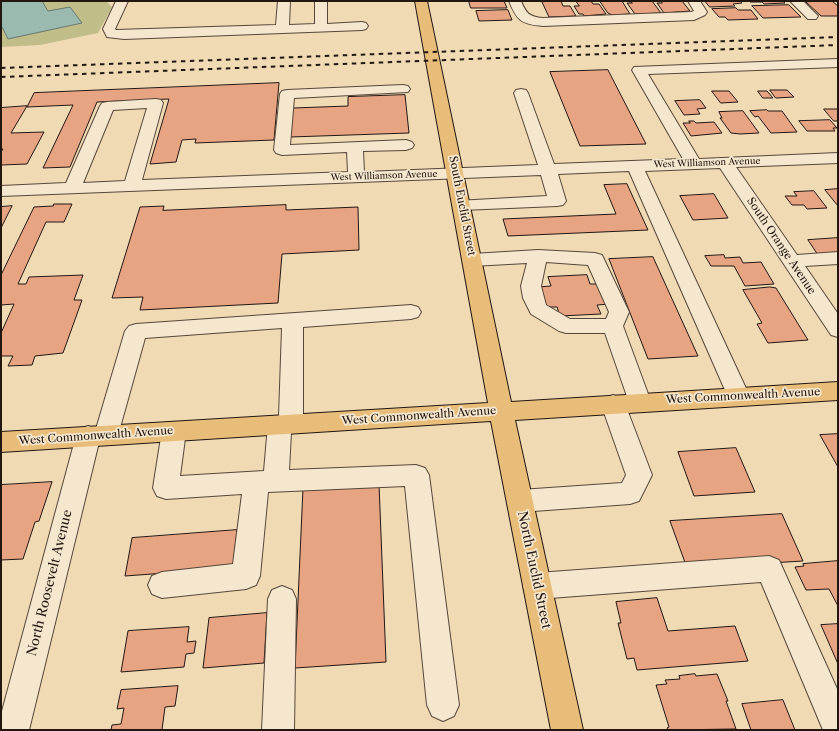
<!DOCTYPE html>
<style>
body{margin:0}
#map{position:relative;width:839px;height:731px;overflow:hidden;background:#f0dab4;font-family:"Libre Caslon Text",serif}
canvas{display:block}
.frame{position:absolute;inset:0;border:2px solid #221611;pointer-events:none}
</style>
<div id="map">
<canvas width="839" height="731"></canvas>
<div class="frame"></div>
</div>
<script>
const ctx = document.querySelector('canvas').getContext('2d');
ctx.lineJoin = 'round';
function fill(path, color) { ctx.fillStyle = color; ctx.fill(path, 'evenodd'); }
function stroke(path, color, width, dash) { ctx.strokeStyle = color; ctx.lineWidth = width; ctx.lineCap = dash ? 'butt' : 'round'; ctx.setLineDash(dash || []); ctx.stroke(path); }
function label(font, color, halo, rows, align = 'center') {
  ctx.font = font + ' "Libre Caslon Text",serif'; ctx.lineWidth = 3.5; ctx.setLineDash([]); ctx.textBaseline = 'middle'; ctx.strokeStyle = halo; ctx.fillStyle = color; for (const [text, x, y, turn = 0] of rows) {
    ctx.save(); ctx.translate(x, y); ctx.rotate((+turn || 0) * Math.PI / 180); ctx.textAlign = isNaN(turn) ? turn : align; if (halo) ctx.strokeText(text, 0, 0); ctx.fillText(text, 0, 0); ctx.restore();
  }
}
fill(new Path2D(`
 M 1,1 L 106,1 L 112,7 L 98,33 L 40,45 L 1,47 Z`), '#c0bd88');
const water = new Path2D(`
 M 1,1 L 42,1 L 48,11 L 70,7 L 82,23 L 8,39 L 1,25 Z`);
fill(water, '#9abaaf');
stroke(water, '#6a7870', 1);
const building = new Path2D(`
 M 469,1 L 504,1 L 507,8 L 471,8 Z
 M 561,1 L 563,6 L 570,6 L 576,16 L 549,17 L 542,2 Z
 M 576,1 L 591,1 L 593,4 L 599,4 L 606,14 L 584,16 L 583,14 L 579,14 L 574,6 L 579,6 Z
 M 600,1 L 622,1 L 630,14 L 612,15 L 608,13 Z
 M 630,1 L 652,1 L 661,13 L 635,14 L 627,3 L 632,3 Z
 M 661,1 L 682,1 L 690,11 L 664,13 L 657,3 L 662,3 Z
 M 705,1 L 740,1 L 742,3 L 733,4 L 735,6 L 710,7 Z
 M 749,1 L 784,1 L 783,1 L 785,3 L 764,4 L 762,2 L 751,2 Z
 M 832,1 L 838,6 L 838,16 L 821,16 L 806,2 Z
 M 789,5 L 801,17 L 763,18 L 752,6 Z
 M 736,8 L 738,10 L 751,10 L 758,19 L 728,20 L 725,17 L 719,17 L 712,9 Z
 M 508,10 L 512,20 L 479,21 L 476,11 Z
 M 608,70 L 646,144 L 580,146 L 550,72 Z
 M 279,83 L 274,140 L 195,143 L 196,139 L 182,140 L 176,162 L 150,164 L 169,99 L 97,102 L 70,167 L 43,168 L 73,105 L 27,107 L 34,93 Z
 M 770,90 L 787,90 L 794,97 L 776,98 Z
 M 712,91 L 729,91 L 738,102 L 721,103 Z
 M 758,91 L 767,91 L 773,98 L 763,98 Z
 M 405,95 L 409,133 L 290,137 L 293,108 L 348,106 L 348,97 Z
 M 700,100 L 706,108 L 697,109 L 700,114 L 684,115 L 675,101 Z
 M 27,106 L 11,133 L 44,132 L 27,164 L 1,165 L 1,152 L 3,149 L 1,149 L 1,108 Z
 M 824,109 L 838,109 L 838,121 L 834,121 Z
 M 767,110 L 768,111 L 782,111 L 797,132 L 771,133 L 758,116 L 755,117 L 750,111 Z
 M 743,111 L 759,133 L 740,134 L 731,133 L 720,118 L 722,118 L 719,112 Z
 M 830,120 L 837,128 L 833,128 L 835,131 L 807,131 L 799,121 Z
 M 689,121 L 694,121 L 696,123 L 714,122 L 722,133 L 691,136 L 683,123 L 690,123 Z
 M 627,184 L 648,230 L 508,236 L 503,219 L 616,214 L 604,185 Z
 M 838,189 L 838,206 L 825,190 Z
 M 814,191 L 827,208 L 807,209 L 804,205 L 792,205 L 785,196 L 797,196 L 794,192 Z
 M 714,194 L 728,218 L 693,220 L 680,196 Z
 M 54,204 L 72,204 L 64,222 L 46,222 L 18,284 L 26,284 L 29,277 L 83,275 L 74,300 L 82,300 L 63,353 L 35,356 L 32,365 L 8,366 L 13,356 L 1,356 L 1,333 L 14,304 L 1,305 L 1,275 L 34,207 L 53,206 Z
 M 286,205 L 286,210 L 358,207 L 359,250 L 282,254 L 278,303 L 140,310 L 143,297 L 112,298 L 140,207 L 164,206 L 163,210 Z
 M 12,206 L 1,228 L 1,207 Z
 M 838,238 L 838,254 L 818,255 L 808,240 Z
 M 724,255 L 725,258 L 740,257 L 743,263 L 761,262 L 774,284 L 745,286 L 734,266 L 711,266 L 705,256 Z
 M 653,257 L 698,356 L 648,359 L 609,259 Z
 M 587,275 L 590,284 L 603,284 L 610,304 L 597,305 L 601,314 L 560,316 L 557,307 L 543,307 L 538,287 L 551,286 L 548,277 Z
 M 770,287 L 776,288 L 808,340 L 768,343 L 757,324 L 762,323 L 743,290 Z
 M 838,434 L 838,467 L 820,435 Z
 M 736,448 L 755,492 L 694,496 L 678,452 Z
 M 52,482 L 39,521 L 35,522 L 23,559 L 1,560 L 1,485 Z
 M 379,484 L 386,662 L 295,668 L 303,488 Z
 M 782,514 L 803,561 L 687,568 L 670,521 Z
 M 237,530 L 233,568 L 125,576 L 132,538 Z
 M 838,561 L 838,606 L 829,589 L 806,590 L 795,567 L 804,566 L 803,564 Z
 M 657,598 L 668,631 L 735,626 L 748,661 L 637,670 L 634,658 L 627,659 L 618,623 L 621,623 L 616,602 Z
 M 267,613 L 264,663 L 203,668 L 209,618 Z
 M 838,624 L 838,664 L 821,625 Z
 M 189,627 L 187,642 L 196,641 L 194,653 L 186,654 L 184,667 L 121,672 L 128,631 Z
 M 695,674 L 696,676 L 717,674 L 728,701 L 726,701 L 736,729 L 668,730 L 667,728 L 669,727 L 656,685 L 667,684 L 665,680 L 680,679 L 679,676 Z
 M 178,686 L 175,706 L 165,707 L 162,730 L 111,730 L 112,725 L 121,724 L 124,708 L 117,709 L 121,690 Z
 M 783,700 L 795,730 L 751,730 L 742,704 Z`);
fill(building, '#e7a483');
stroke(building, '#221611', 1);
const minor = new Path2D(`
 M 116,1 L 128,1 L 115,29 L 116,30 L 276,25 L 278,1 L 290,1 L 289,25 L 315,24 L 315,1 L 327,1 L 327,24 L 362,22 L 366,23 L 368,26 L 366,29 L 362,30 L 124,39 L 107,37 L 103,29 Z
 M 509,1 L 521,1 C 526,13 529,17 543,18 L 691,12 L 694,11 L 688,1 L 700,1 L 707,12 L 705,15 L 694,20 L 543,26 C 521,24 517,21 509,1 Z
 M 790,1 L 803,1 L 818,16 L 816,19 L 808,19 Z
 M 838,59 L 838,67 L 648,74 L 699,159 L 838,153 L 838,163 L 736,167 L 797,255 L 838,252 L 838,264 L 805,266 L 838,314 L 838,337 L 831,335 L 720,168 L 645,171 L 750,397 L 747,403 L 739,406 L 731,403 L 728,397 L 629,171 L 558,174 L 566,201 L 563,205 L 557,206 L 462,210 L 456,209 L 453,205 L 456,201 L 547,196 L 541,175 L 1,196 L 1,186 L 66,183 L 100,106 L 102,103 L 107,102 L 156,99 L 161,100 L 163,103 L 142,180 L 348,172 L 347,152 L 282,155 L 276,153 L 274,150 L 280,94 L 282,91 L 287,90 L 403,85 L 408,86 L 410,89 L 408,92 L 294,98 L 290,145 L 406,140 L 412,142 L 414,145 L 412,148 L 406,150 L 363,151 L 364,172 L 538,165 L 514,93 L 516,90 L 521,89 L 526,90 L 528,93 L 554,164 L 683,159 L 632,70 L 634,67 ZM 147,108 L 125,181 L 83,183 L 113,110 Z
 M 538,250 L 595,253 L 602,255 L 629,312 L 623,326 L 651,402 L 647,408 L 639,411 L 631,408 L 605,333 L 566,333 L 559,331 L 531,314 L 523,298 L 521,286 L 527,263 L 472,266 L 465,264 L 462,260 L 465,256 L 472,254 ZM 546,262 L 588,265 L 609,312 L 606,319 L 570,319 L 546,305 L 541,286 Z
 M 411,305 L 418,307 L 421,312 L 418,317 L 411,319 L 303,327 L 303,424 L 299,431 L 291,433 L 289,470 L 416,465 L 425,468 L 429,475 L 459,705 L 454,716 L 443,721 L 432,716 L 427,705 L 405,486 L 268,492 L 260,576 L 256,585 L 246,589 L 162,598 L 152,594 L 148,585 L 152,576 L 162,572 L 233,564 L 242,494 L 166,499 L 157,496 L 153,488 L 162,431 L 166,424 L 174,422 L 182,424 L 186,431 L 180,476 L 264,471 L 268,425 L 272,418 L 279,416 L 282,328 L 145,338 L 118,435 L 114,442 L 106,445 L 99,442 L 29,730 L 1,730 L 1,715 L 76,436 L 80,429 L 88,426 L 96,429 L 125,331 L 129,326 L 136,324 Z
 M 613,395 L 621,398 L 625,404 L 652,475 L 639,501 L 630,504 L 520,512 L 511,509 L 507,501 L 511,493 L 520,490 L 622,483 L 626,475 L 601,404 L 605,398 Z
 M 769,556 L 779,560 L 838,691 L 838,730 L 823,730 L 761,582 L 537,599 L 527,595 L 523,586 L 527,577 L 537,573 Z
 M 282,586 L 292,590 L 296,599 L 294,730 L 262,730 L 268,599 L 272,590 Z`);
const major = new Path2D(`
 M 415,1 L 427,1 L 511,402 L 838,382 L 838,400 L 515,420 L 583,730 L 551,730 L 491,421 L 1,452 L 1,432 L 488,403 Z`);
stroke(minor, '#56473a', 2);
stroke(major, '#221611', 2);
fill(minor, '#f5e7ce');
fill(major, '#e8bd7a');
stroke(new Path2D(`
 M 1,68 L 838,37
 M 1,77 L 838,45`), '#221611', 2, [4.5, 4.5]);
label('9px', '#221611', '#f5e7ce', [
 ["West Williamson Avenue",707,163,-2],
 ["West Williamson Avenue",384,176,-2]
]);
label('11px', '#221611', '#f5e7ce', [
 ["South Euclid Street",462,206,79],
 ["South Orange Avenue",781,246,56],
 ["West Commonwealth Avenue",743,396,-3],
 ["West Commonwealth Avenue",419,416,-4],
 ["West Commonwealth Avenue",96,436,-4]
]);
label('13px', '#221611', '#f5e7ce', [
 ["North Euclid Street",534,570,78],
 ["North Roosevelt Avenue",50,583,-76]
]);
</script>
